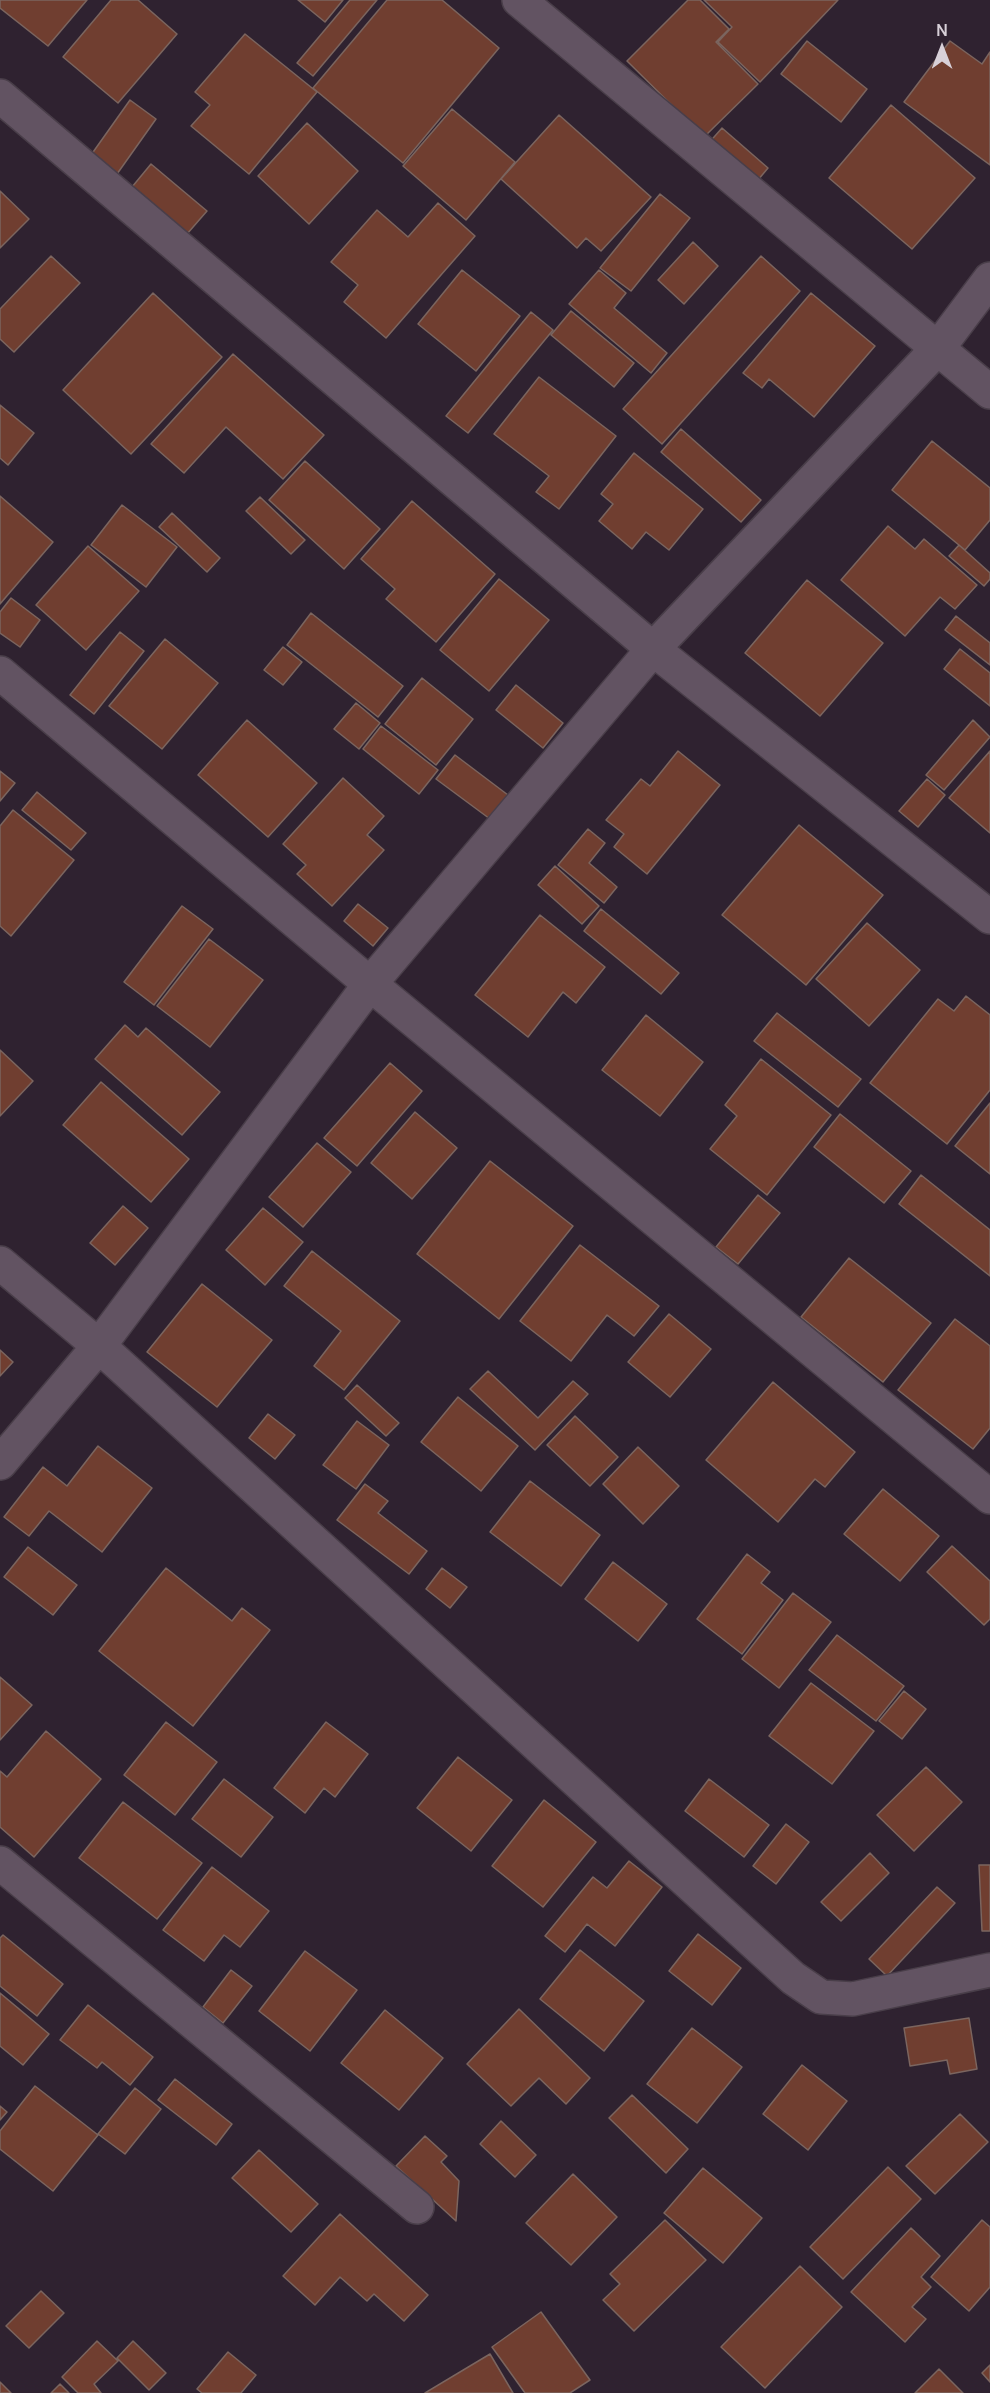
<!DOCTYPE html>
<style>
body{margin:0}
#map{position:relative;width:990px;height:2393px;overflow:hidden;background:#2f2230;font-family:Manrope,sans-serif}
canvas{display:block}
.north{position:absolute;left:912px;top:18px;width:60px;height:60px;-webkit-text-stroke:4px #2f2230;paint-order:stroke;rotate:0deg;font-size:16px;font-weight:700;line-height:24px;text-align:center;color:#d8d0d8}
.north::after{content:'';display:block;margin:auto;width:21px;height:27px;background:#d8d0d8;clip-path:polygon(50% 0,100% 100%,50% 72%,0 100%)}
</style>
<div id="map">
<canvas width="990" height="2393"></canvas>
<div class="north">N</div>
</div>
<script>
const ctx = document.querySelector('canvas').getContext('2d');
ctx.lineJoin = 'round';
function fill(path, color) { ctx.fillStyle = color; ctx.fill(path, 'evenodd'); }
function stroke(path, color, width, dash) { ctx.strokeStyle = color; ctx.lineWidth = width; ctx.lineCap = dash ? 'butt' : 'round'; ctx.setLineDash(dash || []); ctx.stroke(path); }
const building = new Path2D(`
 M 0,0 L 87,0 L 48,46 L 0,8 Z
 M 111,0 L 138,0 L 177,34 L 118,103 L 63,57 Z
 M 298,0 L 343,0 L 325,22 Z
 M 350,0 L 377,0 L 313,76 L 297,63 Z
 M 387,0 L 442,0 L 499,48 L 403,163 L 313,88 Z
 M 688,0 L 700,0 L 729,29 L 716,42 L 758,84 L 704,137 L 627,61 Z
 M 704,0 L 838,0 L 760,82 L 718,42 L 732,27 Z
 M 245,34 L 317,92 L 249,174 L 191,126 L 210,105 L 195,92 Z
 M 807,41 L 867,89 L 841,122 L 781,74 Z
 M 950,41 L 982,64 L 990,52 L 990,165 L 904,102 Z
 M 130,100 L 156,119 L 117,174 L 91,155 Z
 M 891,105 L 975,178 L 912,249 L 829,178 Z
 M 452,109 L 515,162 L 466,220 L 403,166 Z
 M 559,115 L 651,197 L 601,251 L 586,238 L 577,248 L 501,179 Z
 M 307,123 L 358,171 L 309,224 L 258,176 Z
 M 722,128 L 768,168 L 753,186 L 707,145 Z
 M 151,164 L 207,211 L 187,234 L 132,187 Z
 M 0,191 L 29,219 L 0,248 Z
 M 660,194 L 690,218 L 631,291 L 600,268 Z
 M 438,203 L 475,236 L 386,338 L 344,302 L 358,285 L 331,262 L 377,210 L 408,237 Z
 M 693,242 L 718,266 L 684,304 L 658,280 Z
 M 51,256 L 80,283 L 14,352 L 0,339 L 0,309 Z
 M 761,256 L 800,291 L 662,444 L 623,409 Z
 M 462,270 L 520,316 L 476,371 L 418,324 Z
 M 599,270 L 626,293 L 614,308 L 667,353 L 651,373 L 569,304 Z
 M 153,293 L 222,357 L 131,454 L 63,390 Z
 M 811,293 L 875,346 L 814,417 L 769,379 L 762,388 L 743,373 Z
 M 571,311 L 634,363 L 614,387 L 551,335 Z
 M 531,312 L 553,330 L 468,433 L 446,416 Z
 M 233,354 L 324,435 L 283,479 L 226,427 L 184,473 L 151,444 Z
 M 539,377 L 616,436 L 559,509 L 536,492 L 549,476 L 494,434 Z
 M 0,405 L 34,433 L 8,465 L 0,458 Z
 M 681,429 L 761,500 L 741,522 L 661,452 Z
 M 932,441 L 990,488 L 990,520 L 965,550 L 892,490 Z
 M 634,453 L 703,509 L 669,550 L 646,532 L 632,549 L 599,521 L 613,504 L 601,494 Z
 M 305,461 L 380,529 L 344,569 L 269,500 Z
 M 0,496 L 53,542 L 0,604 Z
 M 260,497 L 305,540 L 291,554 L 246,511 Z
 M 412,501 L 495,574 L 436,642 L 386,599 L 395,589 L 361,559 Z
 M 122,505 L 177,547 L 146,587 L 91,545 Z
 M 172,513 L 220,558 L 207,572 L 159,527 Z
 M 888,526 L 915,549 L 924,539 L 977,585 L 955,609 L 940,597 L 905,636 L 841,580 Z
 M 959,545 L 990,573 L 990,579 L 984,586 L 949,556 Z
 M 88,546 L 139,591 L 86,650 L 36,605 Z
 M 499,579 L 549,620 L 489,691 L 440,650 Z
 M 807,580 L 883,643 L 820,716 L 745,653 Z
 M 11,598 L 40,620 L 20,647 L 0,633 L 0,612 Z
 M 311,613 L 403,686 L 378,717 L 287,645 Z
 M 956,616 L 990,643 L 990,665 L 945,630 Z
 M 120,632 L 144,651 L 94,714 L 70,695 Z
 M 165,639 L 218,683 L 162,749 L 109,706 Z
 M 283,647 L 302,662 L 283,685 L 264,670 Z
 M 960,649 L 990,673 L 990,706 L 944,669 Z
 M 422,678 L 473,719 L 436,765 L 385,724 Z
 M 516,685 L 563,723 L 543,748 L 496,710 Z
 M 356,703 L 380,723 L 359,749 L 334,729 Z
 M 247,720 L 317,783 L 268,837 L 198,775 Z
 M 973,720 L 990,737 L 944,790 L 926,775 Z
 M 381,726 L 438,770 L 419,794 L 363,749 Z
 M 678,751 L 720,785 L 647,874 L 614,847 L 624,834 L 606,820 L 641,779 L 650,786 Z
 M 990,751 L 990,833 L 949,798 Z
 M 455,755 L 508,795 L 490,819 L 436,779 Z
 M 0,771 L 15,783 L 0,801 Z
 M 343,778 L 384,816 L 367,835 L 384,850 L 332,906 L 297,874 L 306,865 L 283,844 Z
 M 927,779 L 945,795 L 918,827 L 899,811 Z
 M 37,792 L 86,833 L 71,850 L 22,810 Z
 M 13,810 L 74,860 L 11,936 L 0,926 L 0,826 Z
 M 799,825 L 883,895 L 806,985 L 722,915 Z
 M 588,829 L 605,843 L 589,863 L 617,887 L 604,903 L 558,865 Z
 M 555,866 L 599,906 L 582,924 L 538,885 Z
 M 358,904 L 388,928 L 373,946 L 344,921 Z
 M 182,906 L 213,929 L 154,1005 L 124,982 Z
 M 601,909 L 679,973 L 661,994 L 584,931 Z
 M 540,915 L 605,967 L 576,1003 L 563,992 L 528,1037 L 475,995 Z
 M 867,923 L 920,970 L 869,1026 L 816,979 Z
 M 209,939 L 263,980 L 210,1047 L 157,1006 Z
 M 966,996 L 990,1015 L 990,1090 L 947,1144 L 870,1083 L 938,999 L 954,1011 Z
 M 777,1013 L 861,1079 L 838,1107 L 754,1041 Z
 M 646,1015 L 703,1062 L 660,1116 L 602,1070 Z
 M 125,1025 L 138,1037 L 146,1028 L 220,1092 L 182,1135 L 95,1059 Z
 M 0,1050 L 33,1081 L 0,1116 Z
 M 761,1059 L 831,1115 L 767,1195 L 710,1149 L 737,1116 L 725,1105 Z
 M 390,1063 L 422,1091 L 357,1166 L 324,1138 Z
 M 101,1082 L 189,1159 L 151,1202 L 63,1125 Z
 M 990,1103 L 990,1174 L 955,1146 Z
 M 415,1112 L 457,1148 L 412,1199 L 371,1163 Z
 M 840,1114 L 911,1171 L 884,1203 L 814,1147 Z
 M 317,1143 L 351,1172 L 303,1227 L 269,1197 Z
 M 490,1161 L 573,1226 L 499,1319 L 417,1254 Z
 M 921,1175 L 990,1230 L 990,1276 L 899,1204 Z
 M 758,1195 L 780,1213 L 738,1264 L 716,1247 Z
 M 123,1206 L 148,1228 L 115,1265 L 90,1243 Z
 M 263,1208 L 303,1242 L 265,1285 L 226,1250 Z
 M 580,1245 L 659,1306 L 634,1336 L 607,1315 L 571,1361 L 520,1321 Z
 M 312,1251 L 400,1321 L 344,1390 L 314,1366 L 341,1331 L 284,1286 Z
 M 849,1258 L 931,1323 L 883,1382 L 801,1317 Z
 M 202,1284 L 272,1340 L 217,1407 L 147,1352 Z
 M 669,1314 L 711,1349 L 670,1397 L 628,1362 Z
 M 955,1319 L 990,1346 L 990,1428 L 973,1449 L 898,1390 Z
 M 0,1350 L 13,1362 L 0,1376 Z
 M 488,1371 L 538,1418 L 573,1381 L 588,1394 L 535,1450 L 470,1389 Z
 M 773,1382 L 855,1452 L 825,1487 L 815,1479 L 778,1522 L 706,1460 Z
 M 357,1385 L 399,1423 L 386,1436 L 345,1398 Z
 M 458,1397 L 518,1446 L 481,1491 L 421,1442 Z
 M 268,1414 L 295,1435 L 275,1459 L 249,1438 Z
 M 575,1416 L 618,1457 L 590,1486 L 547,1445 Z
 M 357,1421 L 389,1445 L 356,1489 L 323,1465 Z
 M 98,1446 L 152,1488 L 102,1552 L 49,1511 L 29,1536 L 4,1517 L 43,1467 L 67,1486 Z
 M 638,1447 L 679,1486 L 643,1524 L 603,1484 Z
 M 530,1481 L 600,1535 L 561,1586 L 490,1532 Z
 M 365,1484 L 388,1501 L 378,1513 L 427,1551 L 409,1574 L 337,1520 Z
 M 883,1489 L 939,1536 L 900,1581 L 844,1534 Z
 M 952,1546 L 990,1581 L 990,1619 L 984,1625 L 927,1572 Z
 M 28,1547 L 77,1585 L 53,1615 L 4,1577 Z
 M 747,1554 L 770,1572 L 761,1583 L 783,1600 L 742,1654 L 697,1619 Z
 M 613,1562 L 667,1604 L 638,1641 L 585,1599 Z
 M 166,1568 L 232,1621 L 242,1608 L 270,1630 L 193,1726 L 99,1651 Z
 M 442,1568 L 467,1587 L 450,1608 L 426,1589 Z
 M 793,1593 L 831,1622 L 779,1688 L 742,1659 Z
 M 837,1635 L 904,1686 L 876,1721 L 809,1670 Z
 M 0,1677 L 32,1705 L 0,1740 Z
 M 811,1683 L 874,1731 L 832,1784 L 769,1736 Z
 M 904,1691 L 926,1709 L 902,1739 L 879,1721 Z
 M 166,1722 L 217,1762 L 175,1815 L 124,1775 Z
 M 326,1722 L 368,1754 L 335,1797 L 324,1788 L 305,1813 L 274,1788 Z
 M 46,1731 L 101,1779 L 34,1857 L 0,1827 L 0,1771 L 7,1777 Z
 M 458,1757 L 512,1800 L 471,1851 L 417,1808 Z
 M 926,1767 L 962,1802 L 914,1851 L 877,1815 Z
 M 224,1779 L 273,1817 L 241,1857 L 192,1819 Z
 M 709,1779 L 769,1825 L 744,1857 L 685,1811 Z
 M 544,1800 L 596,1842 L 543,1907 L 492,1866 Z
 M 123,1802 L 202,1863 L 157,1919 L 79,1858 Z
 M 786,1824 L 809,1842 L 776,1884 L 753,1866 Z
 M 870,1853 L 889,1873 L 841,1921 L 821,1902 Z
 M 629,1861 L 662,1887 L 615,1946 L 587,1924 L 565,1952 L 545,1936 L 593,1877 L 607,1888 Z
 M 979,1865 L 990,1865 L 990,1931 L 982,1931 Z
 M 212,1867 L 269,1911 L 240,1947 L 224,1935 L 204,1961 L 163,1930 Z
 M 937,1887 L 955,1903 L 887,1976 L 869,1959 Z
 M 698,1934 L 741,1968 L 712,2005 L 669,1971 Z
 M 3,1935 L 63,1984 L 37,2016 L 0,1986 L 0,1938 Z
 M 580,1950 L 644,2001 L 604,2051 L 540,1999 Z
 M 305,1951 L 357,1990 L 310,2051 L 259,2011 Z
 M 231,1970 L 252,1986 L 223,2023 L 203,2007 Z
 M 0,1993 L 49,2034 L 23,2065 L 0,2046 Z
 M 88,2005 L 153,2057 L 130,2085 L 102,2062 L 97,2068 L 60,2040 Z
 M 519,2009 L 590,2078 L 566,2104 L 539,2078 L 511,2106 L 467,2064 Z
 M 385,2010 L 443,2058 L 399,2110 L 341,2063 Z
 M 969,2018 L 977,2069 L 950,2074 L 947,2060 L 910,2066 L 904,2028 Z
 M 692,2028 L 742,2067 L 697,2123 L 647,2084 Z
 M 802,2065 L 847,2101 L 808,2150 L 763,2114 Z
 M 175,2079 L 232,2124 L 216,2145 L 158,2100 Z
 M 35,2086 L 98,2135 L 53,2191 L 0,2149 L 0,2131 Z
 M 135,2088 L 161,2109 L 125,2154 L 98,2134 Z
 M 632,2095 L 688,2149 L 666,2173 L 609,2118 Z
 M 0,2106 L 7,2112 L 0,2120 Z
 M 960,2114 L 988,2142 L 935,2194 L 906,2166 Z
 M 501,2121 L 536,2155 L 515,2177 L 480,2144 Z
 M 425,2136 L 447,2156 L 441,2162 L 459,2181 L 456,2221 L 396,2166 Z
 M 259,2150 L 318,2204 L 291,2232 L 232,2178 Z
 M 888,2167 L 921,2199 L 843,2279 L 810,2247 Z
 M 703,2168 L 762,2218 L 723,2263 L 664,2213 Z
 M 573,2174 L 617,2217 L 571,2265 L 526,2223 Z
 M 340,2214 L 428,2295 L 404,2321 L 374,2294 L 367,2301 L 340,2277 L 315,2305 L 283,2276 Z
 M 665,2220 L 706,2260 L 634,2331 L 603,2300 L 620,2284 L 610,2274 Z
 M 982,2220 L 990,2227 L 990,2287 L 969,2311 L 931,2277 Z
 M 911,2228 L 940,2256 L 921,2277 L 931,2287 L 912,2307 L 926,2319 L 905,2342 L 851,2292 Z
 M 800,2266 L 842,2307 L 765,2388 L 721,2347 Z
 M 41,2291 L 64,2313 L 29,2348 L 6,2326 Z
 M 541,2312 L 590,2380 L 570,2393 L 525,2393 L 492,2347 Z
 M 97,2341 L 118,2361 L 94,2384 L 101,2393 L 78,2393 L 62,2377 Z
 M 133,2341 L 166,2373 L 149,2390 L 117,2358 Z
 M 228,2352 L 256,2375 L 241,2393 L 202,2393 L 197,2389 Z
 M 490,2354 L 513,2393 L 425,2393 Z
 M 990,2365 L 990,2382 L 982,2373 Z
 M 939,2369 L 963,2393 L 915,2393 Z
 M 0,2382 L 11,2393 L 0,2393 Z
 M 60,2384 L 69,2393 L 51,2393 Z`);
fill(building, '#703e30');
stroke(building, '#7b655f', 1.5);
const street = new Path2D(`
 M 519,0 L 990,392
 M 0,96 L 653,649 L 990,917
 M 0,673 L 370,984 L 990,1497
 M 0,1263 L 99,1346 L 793,1978 L 821,1997 L 853,1999 L 990,1970
 M 0,1463 L 99,1346 L 370,984 L 653,649 L 939,347 L 990,279
 M 0,1863 L 417,2207`);
stroke(street, '#493e49', 36);
stroke(street, '#625362', 33);
</script>
